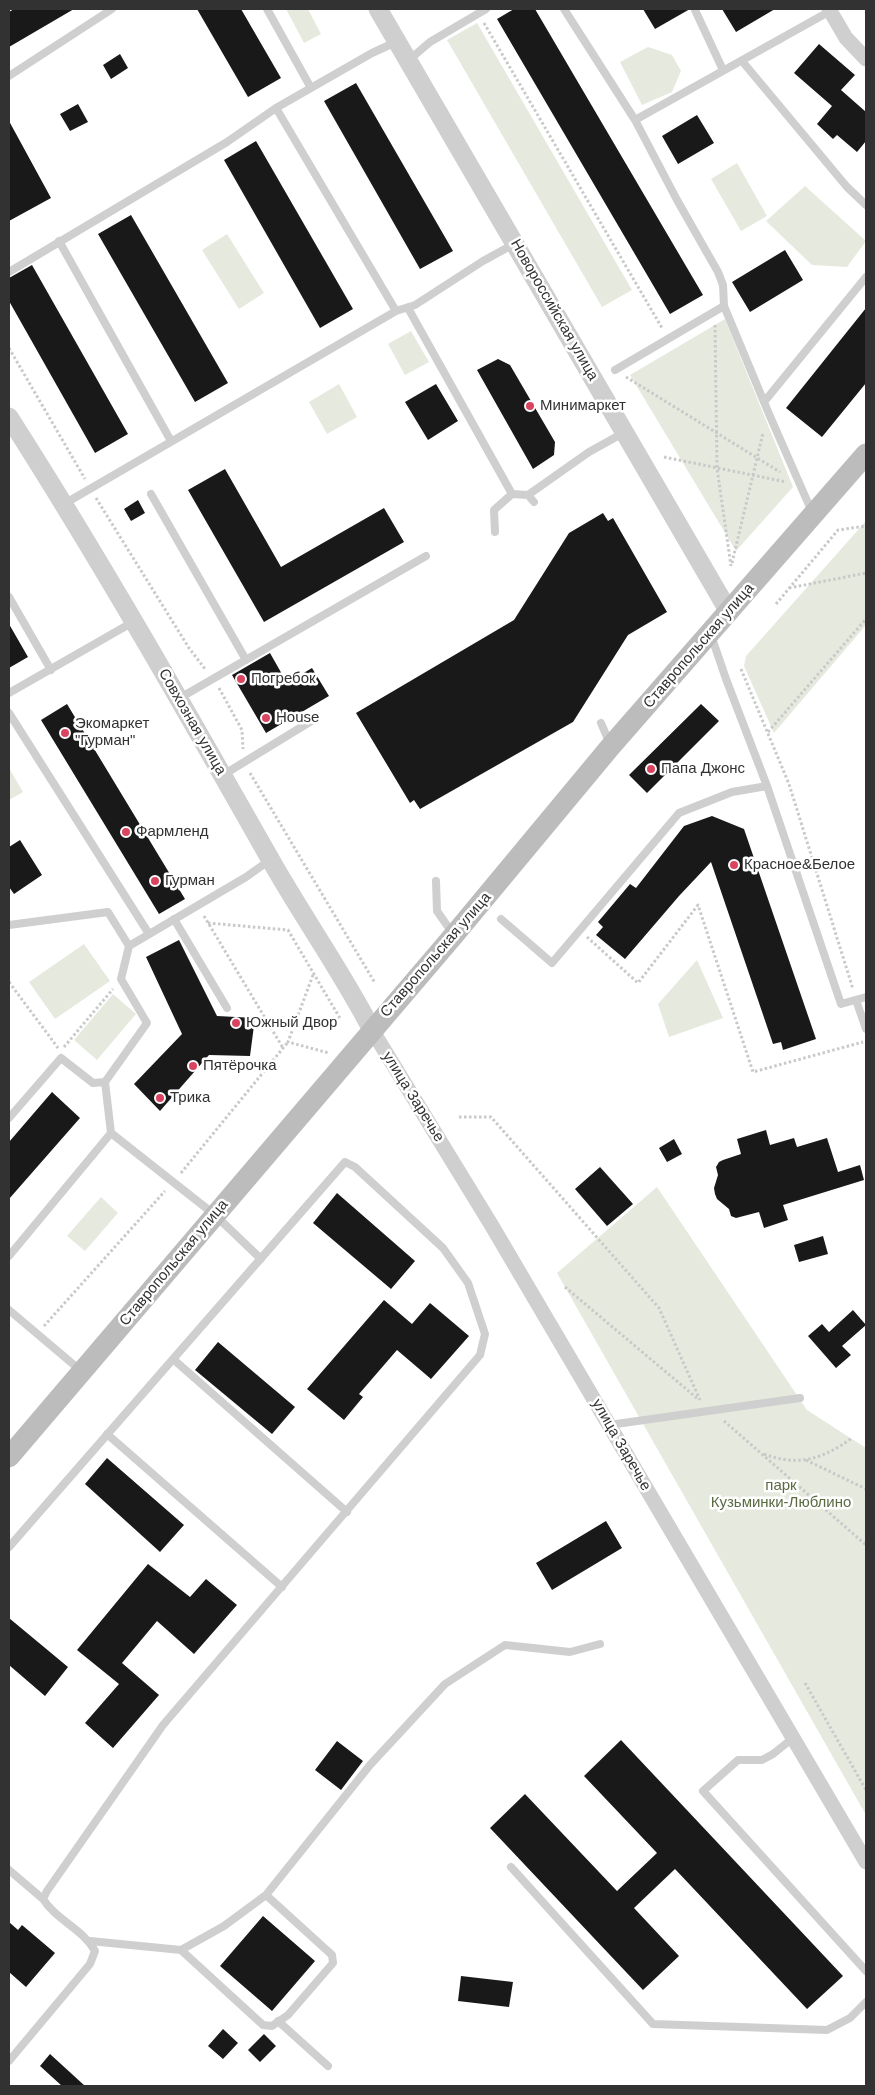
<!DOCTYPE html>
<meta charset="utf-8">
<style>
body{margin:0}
#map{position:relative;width:875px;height:2095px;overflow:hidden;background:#fff;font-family:Helvetica,sans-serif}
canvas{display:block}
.frame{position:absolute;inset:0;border:10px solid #323232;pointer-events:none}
</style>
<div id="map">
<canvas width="875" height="2095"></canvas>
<div class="frame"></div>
</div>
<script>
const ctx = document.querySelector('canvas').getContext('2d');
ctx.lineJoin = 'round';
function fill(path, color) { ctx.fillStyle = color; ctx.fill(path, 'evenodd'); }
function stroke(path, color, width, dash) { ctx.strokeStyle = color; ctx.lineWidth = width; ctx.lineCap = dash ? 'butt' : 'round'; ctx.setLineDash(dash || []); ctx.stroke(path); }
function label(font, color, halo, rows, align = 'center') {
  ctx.font = font + ' Helvetica,sans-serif'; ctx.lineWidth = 5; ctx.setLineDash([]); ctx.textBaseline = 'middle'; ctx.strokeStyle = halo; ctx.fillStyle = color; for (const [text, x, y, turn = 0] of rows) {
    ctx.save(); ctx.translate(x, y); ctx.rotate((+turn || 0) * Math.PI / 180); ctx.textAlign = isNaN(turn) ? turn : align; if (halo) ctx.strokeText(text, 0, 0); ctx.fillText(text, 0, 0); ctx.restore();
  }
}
fill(new Path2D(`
 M 286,9 L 308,9 L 321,34 L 304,43 Z
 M 477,23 L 632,290 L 602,307 L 447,40 Z
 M 648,47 L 672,55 L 681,71 L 672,92 L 642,105 L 620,62 Z
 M 737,163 L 767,216 L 741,231 L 711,179 Z
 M 805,186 L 866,241 L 847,267 L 812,265 L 766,221 Z
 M 227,234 L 264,293 L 239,309 L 202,250 Z
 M 725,319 L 793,487 L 736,551 L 630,375 Z
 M 411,331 L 429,362 L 405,375 L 388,344 Z
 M 339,384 L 357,417 L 327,434 L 309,402 Z
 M 866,521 L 866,625 L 774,733 L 744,666 L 746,656 Z
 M 9,768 L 23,792 L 9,800 Z
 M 84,944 L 110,981 L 55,1019 L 29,982 Z
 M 697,960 L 723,1018 L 669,1037 L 658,1004 Z
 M 113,994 L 136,1014 L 97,1060 L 74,1040 Z
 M 657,1187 L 807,1410 L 866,1448 L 866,1815 L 557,1273 Z
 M 101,1197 L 118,1213 L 85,1251 L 67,1236 Z`), '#e6eade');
fill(new Path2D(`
 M 14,9 L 74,9 L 9,47 L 9,12 Z
 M 197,9 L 241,9 L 281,78 L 248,97 Z
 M 514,9 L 535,9 L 703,295 L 670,314 L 497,19 Z
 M 643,9 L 690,9 L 655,29 Z
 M 722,9 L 775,9 L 736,32 Z
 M 819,44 L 855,75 L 841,90 L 866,112 L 866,141 L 857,152 L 837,135 L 833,139 L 817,124 L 832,106 L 794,73 Z
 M 120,54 L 128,68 L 111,79 L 103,65 Z
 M 356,83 L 453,251 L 420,269 L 324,101 Z
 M 78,104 L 88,122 L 70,131 L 60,114 Z
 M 697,115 L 714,143 L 678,164 L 662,136 Z
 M 9,121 L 51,198 L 9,221 Z
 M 256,141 L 353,309 L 320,328 L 224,160 Z
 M 131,215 L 228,383 L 195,402 L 98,234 Z
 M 785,250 L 803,280 L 750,312 L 732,282 Z
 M 32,265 L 128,434 L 95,453 L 9,301 L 9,278 Z
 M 866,308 L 866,383 L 822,437 L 786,408 Z
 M 498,359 L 510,365 L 555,442 L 554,455 L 533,469 L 477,370 Z
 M 436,384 L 458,421 L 428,440 L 405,402 Z
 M 225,469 L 281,567 L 384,508 L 404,542 L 264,622 L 188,490 Z
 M 138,500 L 145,513 L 131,521 L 124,509 Z
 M 603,513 L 608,521 L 613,518 L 667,612 L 628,635 L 573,722 L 420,809 L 414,800 L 410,803 L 356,713 L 514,620 L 569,533 Z
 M 9,624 L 28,657 L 9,668 Z
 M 270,653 L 287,683 L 312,668 L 329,696 L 266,733 L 232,675 Z
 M 67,704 L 185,899 L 159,914 L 41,720 Z
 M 701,704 L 719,721 L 647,793 L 629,775 Z
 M 712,816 L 744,829 L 816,1039 L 783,1050 L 781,1042 L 773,1044 L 711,862 L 679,896 L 625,959 L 596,935 L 603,927 L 598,922 L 630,884 L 636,888 L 684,826 Z
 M 20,840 L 42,875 L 14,894 L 9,887 L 9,847 Z
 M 179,940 L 217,1016 L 255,1018 L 250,1056 L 209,1055 L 160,1111 L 134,1084 L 182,1034 L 146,957 Z
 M 52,1092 L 80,1118 L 9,1199 L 9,1142 Z
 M 766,1130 L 770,1145 L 794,1138 L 797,1147 L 827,1138 L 838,1172 L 860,1165 L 864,1180 L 783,1205 L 788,1220 L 764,1228 L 759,1212 L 736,1218 L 731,1216 L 729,1209 L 717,1199 L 715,1194 L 714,1188 L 718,1175 L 716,1167 L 719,1162 L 723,1160 L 741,1154 L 737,1139 Z
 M 674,1139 L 682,1154 L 667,1162 L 659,1148 Z
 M 600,1167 L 633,1204 L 607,1226 L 575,1189 Z
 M 337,1193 L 415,1261 L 391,1289 L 313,1223 Z
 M 823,1236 L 828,1254 L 799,1262 L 794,1245 Z
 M 384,1300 L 412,1324 L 430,1303 L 469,1336 L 431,1379 L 397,1350 L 359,1394 L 363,1397 L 344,1420 L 307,1389 Z
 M 853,1310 L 866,1325 L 842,1346 L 851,1355 L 836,1368 L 808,1336 L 822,1324 L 829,1332 Z
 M 218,1342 L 295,1407 L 272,1434 L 195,1370 Z
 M 107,1458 L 184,1525 L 160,1552 L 85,1484 Z
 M 606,1521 L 622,1548 L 552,1590 L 536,1563 Z
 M 148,1564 L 190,1597 L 206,1579 L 237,1605 L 194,1654 L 157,1621 L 122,1663 L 159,1695 L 113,1748 L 85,1723 L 119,1684 L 77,1650 Z
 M 9,1618 L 68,1667 L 45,1696 L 9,1665 Z
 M 621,1740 L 843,1976 L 807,2009 L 675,1869 L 634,1908 L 679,1956 L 643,1990 L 490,1828 L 525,1794 L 617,1891 L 657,1853 L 584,1776 Z
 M 337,1741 L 363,1761 L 341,1790 L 315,1770 Z
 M 263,1916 L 315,1961 L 272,2011 L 220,1966 Z
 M 9,1922 L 18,1930 L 22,1925 L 55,1953 L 26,1987 L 9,1972 Z
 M 461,1976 L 513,1982 L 509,2007 L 458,2001 Z
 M 223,2029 L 238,2043 L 223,2059 L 208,2046 Z
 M 264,2034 L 276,2046 L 260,2062 L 248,2050 Z
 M 50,2054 L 85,2086 L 62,2086 L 40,2066 Z`), '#191919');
stroke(new Path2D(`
 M 484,23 L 662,328
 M 715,325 L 717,468 L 731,566
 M 9,348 L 85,479
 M 626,377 L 780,472
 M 664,457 L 786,482
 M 96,498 L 189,648 L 205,669
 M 732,563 L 763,433
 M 789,588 L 866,573
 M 776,604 L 838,530 L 866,526
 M 741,669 L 789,784 L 853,989
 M 219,688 L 242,730 L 243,749
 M 768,732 L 866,619
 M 250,773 L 375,983
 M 204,916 L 283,1048
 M 208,923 L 288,930 L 341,1020
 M 587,937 L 638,983 L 698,905 L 753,1072 L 863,1042
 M 313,975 L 288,1042 L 329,1053
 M 9,982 L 58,1048
 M 64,1047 L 113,989
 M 459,1117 L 491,1117 L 659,1308 L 700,1400
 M 181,1173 L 288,1042
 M 565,1287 L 698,1399
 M 44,1326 L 165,1191
 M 724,1421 L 866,1545
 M 764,1454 C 798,1467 823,1459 852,1438
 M 806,1460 L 866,1489
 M 805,1683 L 866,1790`), '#c9c9c9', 3, [2.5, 2.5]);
stroke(new Path2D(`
 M 267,9 L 311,88
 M 564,9 L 635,120 L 677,200 L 718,272 L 723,285 L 724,306 L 769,414 L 812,512
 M 695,10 L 723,70
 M 409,60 L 430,42 L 486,9
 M 742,61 L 847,187 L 866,205
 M 9,76 L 112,9
 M 276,108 L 396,311
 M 635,120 L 832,10
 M 59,241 L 171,441
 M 9,272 L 227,142 L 276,108 L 372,53 L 396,42
 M 408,308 L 512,494
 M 615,370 L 724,306
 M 764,402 L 866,277
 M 151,494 L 246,660
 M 528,495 L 589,452 L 625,432
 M 64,504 L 396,311 L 415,305 L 483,261 L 514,244
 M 495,532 L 494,510 L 512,494 L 528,495 L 534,502
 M 9,597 L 51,670
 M 711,635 L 726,679 L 767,786 L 841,1004 L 866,997
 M 9,693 L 133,622
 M 178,699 L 426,556
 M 9,713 L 149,934
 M 601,723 L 610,744
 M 223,775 L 313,720
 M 436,881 L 437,911 L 453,934
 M 174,919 L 227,1008
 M 501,919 L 552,963 L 679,813 L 732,792 L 767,786
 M 9,925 L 108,912 L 129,946 L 246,877 L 270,860
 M 129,946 L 121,979 L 147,1023 L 105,1082 L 111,1133 L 215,1215 L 261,1259
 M 856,1000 L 866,1029
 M 9,1118 L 61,1058 L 93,1083 L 105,1082
 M 9,1256 L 111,1133
 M 9,1310 L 80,1370
 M 173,1359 L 347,1512
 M 609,1425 L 800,1398
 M 107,1434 L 282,1587
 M 9,1547 L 345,1162 L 355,1167 L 443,1248 L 468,1283 L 485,1334 L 480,1355 L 163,1725 L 47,1891 L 43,1899 C 56,1920 83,1929 95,1951 L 90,1964 L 9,2061
 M 793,1738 L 773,1754 L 762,1760 L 738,1760 L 703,1791 L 866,1971
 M 511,1867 L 653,2024 L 827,2030 L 850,2018 L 866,2002
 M 9,1870 L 43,1899
 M 90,1941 L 181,1950 L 224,1926 L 266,1895 L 370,1765 L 445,1684 L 505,1645 L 570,1652 L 600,1644
 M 181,1950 L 263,2025 L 272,2026 L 288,2015 L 333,1963 L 332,1955 L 266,1895
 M 278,2021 L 328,2066`), '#cfcfcf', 8);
stroke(new Path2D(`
 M 829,9 L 846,38 L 866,59
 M 372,1030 L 492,1226 L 866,1862`), '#cfcfcf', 15);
stroke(new Path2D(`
 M 378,9 L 729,612
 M 9,417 C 101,561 185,709 269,857 C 302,916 341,970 372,1030`), '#cfcfcf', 19);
stroke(new Path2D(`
 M 9,1457 L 454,935 L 611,746 L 866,454`), '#bcbcbc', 21);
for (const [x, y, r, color] of [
 [530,406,5,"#d94460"],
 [241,679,5,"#d94460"],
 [266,718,5,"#d94460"],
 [65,733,5,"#d94460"],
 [651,769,5,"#d94460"],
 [126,832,5,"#d94460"],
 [734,865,5,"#d94460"],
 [155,881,5,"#d94460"],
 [236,1023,5,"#d94460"],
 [193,1066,5,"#d94460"],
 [160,1098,5,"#d94460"]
]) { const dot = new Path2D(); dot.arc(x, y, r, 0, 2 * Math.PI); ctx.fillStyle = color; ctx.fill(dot); stroke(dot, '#fff', 2); }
label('15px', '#323232', '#fff', [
 ["Новороссийская улица",554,310,60],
 ["Ставропольская улица",699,646,-49],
 ["Совхозная улица",192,722,60],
 ["Ставропольская улица",436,955,-49],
 ["улица Заречье",413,1097,58],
 ["Ставропольская улица",174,1263,-50],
 ["улица Заречье",621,1445,60]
]);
label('15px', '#323232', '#fff', [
 ["Минимаркет",540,406],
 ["Погребок",251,679],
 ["House",276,718],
 ["Экомаркет",75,724],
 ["\"Гурман\"",75,741],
 ["Папа Джонс",661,769],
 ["Фармленд",136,832],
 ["Красное&Белое",744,865],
 ["Гурман",165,881],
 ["Южный Двор",246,1023],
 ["Пятёрочка",203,1066],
 ["Трика",170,1098]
], 'left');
label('15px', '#5a6b42', '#fff', [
 ["парк",781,1486],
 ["Кузьминки-Люблино",781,1503]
]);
</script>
